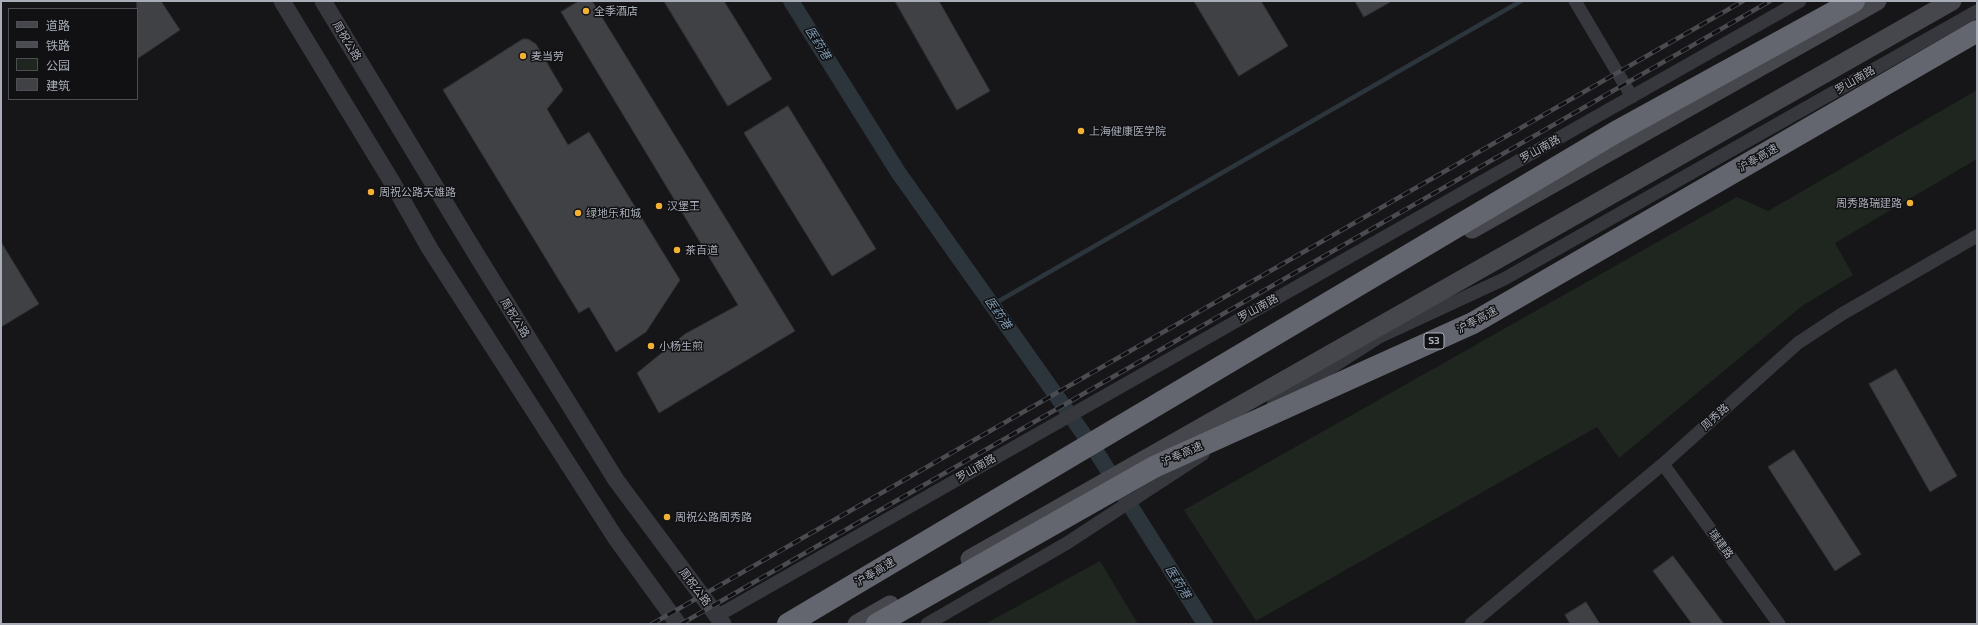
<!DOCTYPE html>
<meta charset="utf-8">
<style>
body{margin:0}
#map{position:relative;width:1978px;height:625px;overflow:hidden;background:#161618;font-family:"Exo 2","Noto Sans SC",sans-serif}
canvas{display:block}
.frame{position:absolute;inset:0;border:2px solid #a8adb8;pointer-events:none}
.legend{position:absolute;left:8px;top:8px;width:130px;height:92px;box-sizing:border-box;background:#111113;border:1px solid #4d4f55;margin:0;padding:5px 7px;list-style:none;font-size:12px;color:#a8adb8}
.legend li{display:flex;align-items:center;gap:8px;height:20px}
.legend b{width:20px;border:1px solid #4d4f55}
</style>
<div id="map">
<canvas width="1978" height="625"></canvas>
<div class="frame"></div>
<ul class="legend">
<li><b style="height:5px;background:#45474d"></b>道路</li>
<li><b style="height:5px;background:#4a4c52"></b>铁路</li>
<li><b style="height:11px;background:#1e261f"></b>公园</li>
<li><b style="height:11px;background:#404145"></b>建筑</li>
</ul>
</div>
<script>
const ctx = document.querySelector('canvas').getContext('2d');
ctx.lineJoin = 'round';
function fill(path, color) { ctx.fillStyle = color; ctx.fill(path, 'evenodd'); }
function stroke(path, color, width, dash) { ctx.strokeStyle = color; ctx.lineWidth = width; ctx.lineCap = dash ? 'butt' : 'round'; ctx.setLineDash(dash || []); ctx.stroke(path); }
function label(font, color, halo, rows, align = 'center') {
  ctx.font = font + ' "Exo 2","Noto Sans SC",sans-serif'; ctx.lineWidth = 3; ctx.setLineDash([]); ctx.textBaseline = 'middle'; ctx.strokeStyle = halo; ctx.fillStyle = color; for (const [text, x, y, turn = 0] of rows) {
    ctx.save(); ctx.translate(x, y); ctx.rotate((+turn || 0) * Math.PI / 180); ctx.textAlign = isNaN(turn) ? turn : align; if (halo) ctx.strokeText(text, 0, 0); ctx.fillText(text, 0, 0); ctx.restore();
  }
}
fill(new Path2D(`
 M 1977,90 L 1977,159 L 1835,243 L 1853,275 L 1802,306 L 1619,458 L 1597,427 L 1256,621 L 1184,510 L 1737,197 L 1768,211 Z
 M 1100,561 L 1138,624 L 985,624 Z`), '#1e261f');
stroke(new Path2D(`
 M 992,305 L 1521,1`), '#2c353c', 4.5);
stroke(new Path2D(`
 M 791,1 L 898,172 L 1097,453 L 1205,624`), '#2c353c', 16);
const building = new Path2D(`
 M 137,1 L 161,1 L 180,30 L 137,59 Z
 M 579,1 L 592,1 L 795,331 L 659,413 L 637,373 L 685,334 L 738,305 L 561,12 Z
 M 664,1 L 724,1 L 772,79 L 728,106 Z
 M 895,1 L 939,1 L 990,91 L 957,110 Z
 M 1194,1 L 1261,1 L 1288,46 L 1239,76 Z
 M 1355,1 L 1392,1 L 1364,17 Z
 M 523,39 L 528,39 L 536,44 L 563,90 L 547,109 L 568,145 L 589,132 L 680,280 L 646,332 L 616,352 L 589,307 L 579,313 L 443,90 Z
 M 788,106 L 876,249 L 832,276 L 744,133 Z
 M 1,242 L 39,304 L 1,327 Z
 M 1896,369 L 1957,476 L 1930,492 L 1869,384 Z
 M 1794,450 L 1861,554 L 1835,571 L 1768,467 Z
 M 1673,556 L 1724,624 L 1692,624 L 1653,571 Z
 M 1586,602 L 1600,624 L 1570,624 L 1565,615 Z`);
fill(building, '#404145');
stroke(building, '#303034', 1);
stroke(new Path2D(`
 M 1575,1 L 1632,97
 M 1273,405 L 1379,337 L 1504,279 L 1977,11
 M 1663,464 L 1779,624
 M 717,616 L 1800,1
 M 927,624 L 1067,543 L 1203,454
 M 1471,624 L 1663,464 L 1798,343 L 1842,314 L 1977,236`), '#37383d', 13);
stroke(new Path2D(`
 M 282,1 L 392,182 L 430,249 L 615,537 L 678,624
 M 323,1 L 476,254 L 616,480 L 723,624`), '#37383d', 17);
stroke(new Path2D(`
 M 1472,229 L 1877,1
 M 970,559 L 1952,1
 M 857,624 L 890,605`), '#45474d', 19);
stroke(new Path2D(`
 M 788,624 L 1616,132 L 1854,1
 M 877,624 L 1154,467 L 1473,323 L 1977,31`), '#63666e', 22);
const rail = new Path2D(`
 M 652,624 L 1743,1
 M 681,624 L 1770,1`);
stroke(rail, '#4a4c52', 4.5);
stroke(rail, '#111113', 3, [9]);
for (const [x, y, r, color] of [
 [586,11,4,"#f2b134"],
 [523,56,4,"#f2b134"],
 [1081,131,4,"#f2b134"],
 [371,192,4,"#f2b134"],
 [1910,203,4,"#f2b134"],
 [659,206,4,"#f2b134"],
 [578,213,4,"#f2b134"],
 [677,250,4,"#f2b134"],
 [651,346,4,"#f2b134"],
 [667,517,4,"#f2b134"]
]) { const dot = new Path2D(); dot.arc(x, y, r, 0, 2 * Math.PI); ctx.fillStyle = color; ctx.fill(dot); stroke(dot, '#111113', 1.5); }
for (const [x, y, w] of [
 [1434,341,20]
]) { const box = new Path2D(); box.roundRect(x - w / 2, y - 8, w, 16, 3); ctx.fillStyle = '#111113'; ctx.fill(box); stroke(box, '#a8adb8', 1); }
label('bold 10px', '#a8adb8', null, [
 ["S3",1434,341]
]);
label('11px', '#a8adb8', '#111113', [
 ["全季酒店",594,11],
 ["麦当劳",531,56],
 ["上海健康医学院",1089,131],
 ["周祝公路天雄路",379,192],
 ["周秀路瑞建路",1902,203,"right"],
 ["汉堡王",667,206],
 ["绿地乐和城",586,213],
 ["茶百道",685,250],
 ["小杨生煎",659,346],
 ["周祝公路周秀路",675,517]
], 'left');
label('11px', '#a8adb8', '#111113', [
 ["周祝公路",347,41,59],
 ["罗山南路",1855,80,-30],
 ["罗山南路",1540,149,-29],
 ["沪奉高速",1758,158,-30],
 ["罗山南路",1258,308,-29],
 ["周祝公路",515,318,58],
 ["沪奉高速",1477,320,-28],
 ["周秀路",1715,417,-42],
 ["沪奉高速",1182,454,-24],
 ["罗山南路",976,468,-30],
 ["瑞建路",1721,544,54],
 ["沪奉高速",875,572,-31],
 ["周祝公路",695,587,53]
]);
label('italic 12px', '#7f9bb3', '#111113', [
 ["医药港",818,43,58],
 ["医药港",998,313,55],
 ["医药港",1178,582,58]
]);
</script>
